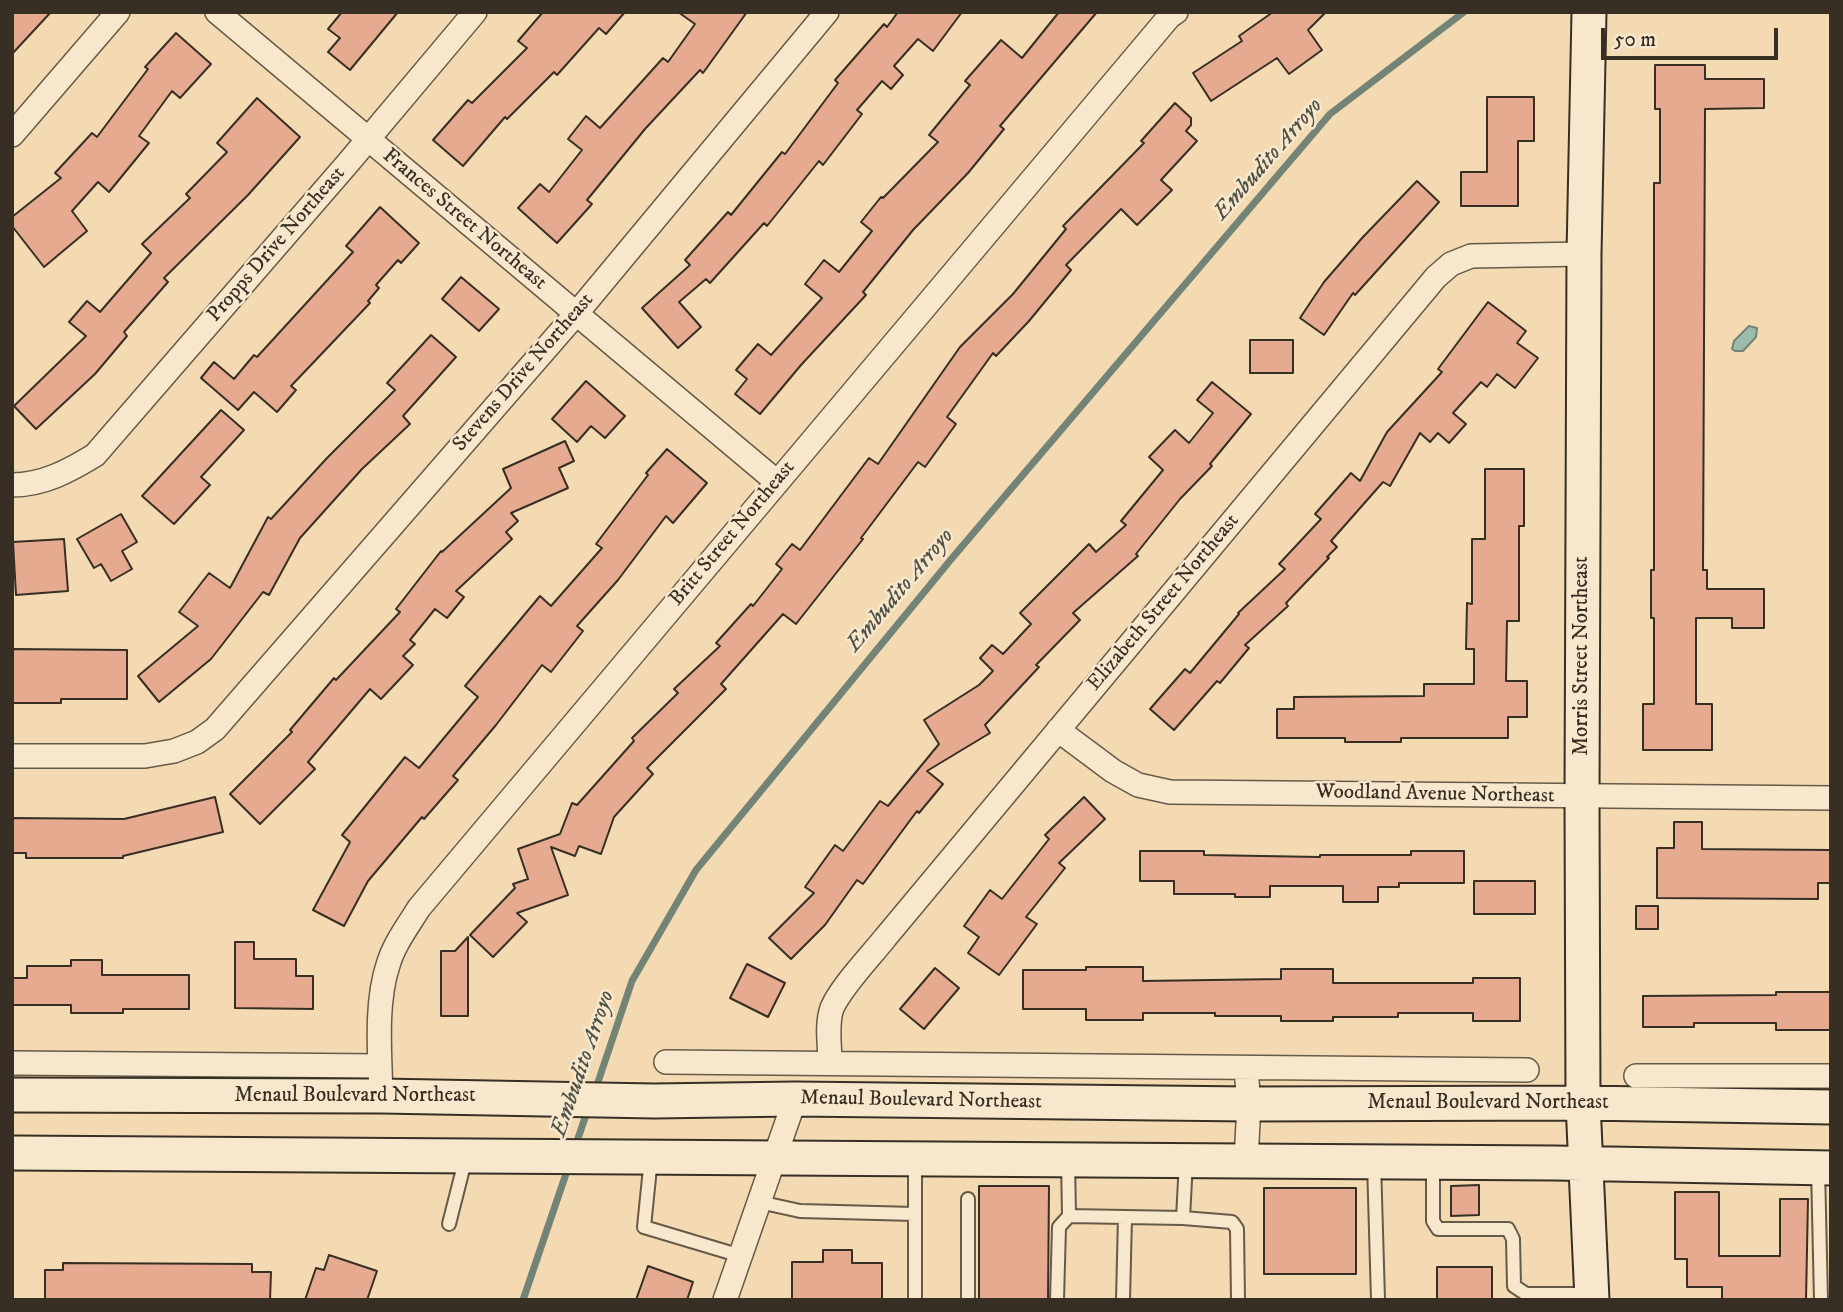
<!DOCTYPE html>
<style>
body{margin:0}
#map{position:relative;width:1843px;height:1312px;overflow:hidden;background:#f3dab2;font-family:"IM FELL DW Pica",serif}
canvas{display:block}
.frame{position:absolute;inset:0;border:14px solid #372f24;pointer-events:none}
.scale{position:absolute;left:1601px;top:28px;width:177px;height:32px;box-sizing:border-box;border:4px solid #372f24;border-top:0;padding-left:9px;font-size:21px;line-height:24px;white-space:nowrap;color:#372f24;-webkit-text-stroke:5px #f7e7cd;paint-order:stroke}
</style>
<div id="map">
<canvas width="1843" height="1312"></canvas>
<div class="frame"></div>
<div class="scale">50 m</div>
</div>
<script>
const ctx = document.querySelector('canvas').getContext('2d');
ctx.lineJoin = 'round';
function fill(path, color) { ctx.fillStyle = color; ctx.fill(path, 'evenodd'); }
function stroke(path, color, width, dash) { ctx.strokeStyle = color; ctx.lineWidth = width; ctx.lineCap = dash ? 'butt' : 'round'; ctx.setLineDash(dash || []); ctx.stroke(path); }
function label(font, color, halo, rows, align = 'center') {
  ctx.font = font + ' "IM FELL DW Pica",serif'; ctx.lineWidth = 5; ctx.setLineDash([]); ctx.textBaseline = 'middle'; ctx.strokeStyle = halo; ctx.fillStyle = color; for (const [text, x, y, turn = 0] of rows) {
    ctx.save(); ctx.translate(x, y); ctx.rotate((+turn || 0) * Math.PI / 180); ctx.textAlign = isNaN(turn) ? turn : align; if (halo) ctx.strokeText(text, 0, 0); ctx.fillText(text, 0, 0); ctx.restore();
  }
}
const water = new Path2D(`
 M 1749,326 L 1757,328 L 1756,337 L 1743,351 L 1735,351 L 1732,349 L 1734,341 Z`);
fill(water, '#9bbbab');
stroke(water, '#738375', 2);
stroke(new Path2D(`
 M 595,1091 L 632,981 L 696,870 L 953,557 L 1330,114 L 1464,12
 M 575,1147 L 588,1109
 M 523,1300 L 569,1165`), '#738375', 7);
const building = new Path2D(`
 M 12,12 L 51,12 L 12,54 Z
 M 342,12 L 398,12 L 350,70 L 328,52 L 340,38 L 328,29 Z
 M 543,12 L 625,12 L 606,34 L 599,28 L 557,75 L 554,72 L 507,119 L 505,117 L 463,166 L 433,140 L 468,100 L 472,103 L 527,48 L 518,41 Z
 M 678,12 L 747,12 L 703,73 L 700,70 L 645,129 L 587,200 L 592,204 L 557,243 L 518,208 L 540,184 L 549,192 L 582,150 L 568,139 L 586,116 L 600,128 L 663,58 L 668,62 L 695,24 Z
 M 898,12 L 962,12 L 933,51 L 918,39 L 894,66 L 903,75 L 891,89 L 882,81 L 857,110 L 862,114 L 823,165 L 819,161 L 767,226 L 764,223 L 710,283 L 706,279 L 679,302 L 701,327 L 678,348 L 642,308 L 690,265 L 685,260 L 728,212 L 731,215 L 782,152 L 785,154 L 838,83 L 835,80 L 884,24 L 887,27 Z
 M 1059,12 L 1097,12 L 1000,126 L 1004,129 L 968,173 L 913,230 L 863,292 L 866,295 L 801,365 L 760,414 L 735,394 L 747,379 L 736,370 L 758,344 L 771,355 L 822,298 L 805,284 L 824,260 L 839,272 L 872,231 L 861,222 L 881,197 L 883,198 L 938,142 L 929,135 L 970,85 L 965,81 L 1001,40 L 1022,58 Z
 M 1273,12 L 1326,12 L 1308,30 L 1322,50 L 1289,74 L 1277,58 L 1211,101 L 1193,73 L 1242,41 L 1239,36 Z
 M 176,33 L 211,64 L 180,98 L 172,91 L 139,136 L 149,143 L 109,192 L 98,182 L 72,211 L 87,231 L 44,267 L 12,226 L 12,217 L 61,178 L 55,173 L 92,133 L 97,137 L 148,69 L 145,67 Z
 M 1655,65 L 1705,65 L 1705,79 L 1764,79 L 1764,108 L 1705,109 L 1703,570 L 1707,570 L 1707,589 L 1764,589 L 1764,628 L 1732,628 L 1732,618 L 1696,618 L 1696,704 L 1712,704 L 1712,750 L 1643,750 L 1643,704 L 1654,704 L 1654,618 L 1651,618 L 1651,570 L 1654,570 L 1654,183 L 1660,183 L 1660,109 L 1655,109 Z
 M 1487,97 L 1534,97 L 1534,141 L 1518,141 L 1518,206 L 1461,206 L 1461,172 L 1487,172 Z
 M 257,98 L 300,137 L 248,195 L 164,278 L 168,282 L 124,332 L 127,336 L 95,374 L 36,429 L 14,406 L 86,336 L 69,322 L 87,301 L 100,312 L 151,253 L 142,244 L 190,198 L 186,194 L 227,152 L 217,143 Z
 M 1175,103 L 1191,118 L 1191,125 L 1186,131 L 1197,141 L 1161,180 L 1172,190 L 1137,225 L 1121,209 L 1066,265 L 1071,270 L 1029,321 L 996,356 L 993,353 L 947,417 L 956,424 L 925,467 L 918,462 L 861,538 L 863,539 L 796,624 L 783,614 L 721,684 L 726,689 L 647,768 L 653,774 L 614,817 L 601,854 L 579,846 L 575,856 L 551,847 L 568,895 L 517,913 L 527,922 L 493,957 L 470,935 L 515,888 L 513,884 L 528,879 L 518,849 L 560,834 L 572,803 L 577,805 L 634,741 L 632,738 L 678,693 L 674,689 L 720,646 L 716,643 L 751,604 L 753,606 L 782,569 L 776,564 L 792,544 L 800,550 L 869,458 L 878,464 L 960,347 L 1013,294 L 1066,229 L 1063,226 L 1144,143 L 1141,141 Z
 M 1417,181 L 1439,202 L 1355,295 L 1353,293 L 1324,335 L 1300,318 L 1324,282 L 1363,237 Z
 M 380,207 L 419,243 L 401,263 L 398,260 L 376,285 L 379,288 L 368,301 L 370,303 L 291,386 L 296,390 L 277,412 L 254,392 L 238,410 L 201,378 L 214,362 L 234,379 L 254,355 L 257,357 L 353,252 L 346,246 Z
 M 461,277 L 499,309 L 479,331 L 442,299 Z
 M 1488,302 L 1526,331 L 1517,343 L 1538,358 L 1515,388 L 1497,374 L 1487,387 L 1481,382 L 1453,413 L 1466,424 L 1449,443 L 1438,433 L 1430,442 L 1420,433 L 1390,486 L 1383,482 L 1331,541 L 1337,547 L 1327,557 L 1329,558 L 1286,603 L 1288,606 L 1245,645 L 1249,648 L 1220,683 L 1217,681 L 1174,730 L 1150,709 L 1185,669 L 1190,673 L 1239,614 L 1238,613 L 1285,569 L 1279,564 L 1321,519 L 1315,514 L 1351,473 L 1360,481 L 1387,432 L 1442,372 L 1438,369 Z
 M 431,335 L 456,357 L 403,416 L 410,424 L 362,469 L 300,538 L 269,595 L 263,592 L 211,659 L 159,702 L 138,676 L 198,626 L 179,612 L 209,573 L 230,588 L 268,517 L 271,519 L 327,458 L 395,390 L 387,383 Z
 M 1250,340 L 1293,340 L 1293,373 L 1250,373 Z
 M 586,381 L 625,416 L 605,438 L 591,426 L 577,442 L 552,419 Z
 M 1212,382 L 1251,414 L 1210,464 L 1212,466 L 1180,499 L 1136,554 L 1138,556 L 1073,613 L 1080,620 L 1036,665 L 1039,667 L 985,725 L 990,733 L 927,771 L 943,784 L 919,813 L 917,811 L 863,884 L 857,880 L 825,925 L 791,959 L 769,938 L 814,893 L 805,887 L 835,845 L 843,851 L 880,801 L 888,806 L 939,744 L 924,720 L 979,685 L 993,671 L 980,658 L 992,645 L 1003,654 L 1031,624 L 1020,613 L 1089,544 L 1096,552 L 1126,525 L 1121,521 L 1163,470 L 1149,457 L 1175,430 L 1189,443 L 1213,413 L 1197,400 Z
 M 221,410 L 244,430 L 201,477 L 210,485 L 174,524 L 142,496 Z
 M 565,441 L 574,461 L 559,468 L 568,488 L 511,513 L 518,521 L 506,532 L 512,539 L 456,591 L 464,597 L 447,618 L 435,609 L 410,640 L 415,644 L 403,656 L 413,665 L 381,699 L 370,689 L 308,762 L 315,769 L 260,824 L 230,794 L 292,732 L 290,730 L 334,678 L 336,680 L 400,612 L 396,609 L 441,551 L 442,552 L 511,488 L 503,469 Z
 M 667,449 L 707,483 L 673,523 L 666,516 L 618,580 L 577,626 L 583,631 L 551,672 L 542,665 L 496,725 L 453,776 L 458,780 L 424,819 L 422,817 L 368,881 L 344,926 L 313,910 L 350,842 L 342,835 L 405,757 L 419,768 L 478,697 L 465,686 L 540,596 L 551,606 L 602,548 L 596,544 L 648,475 L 646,473 Z
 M 1485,469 L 1524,469 L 1524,526 L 1519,526 L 1519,621 L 1507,621 L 1506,681 L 1527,681 L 1527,717 L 1508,717 L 1508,738 L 1401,738 L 1401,742 L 1345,742 L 1345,738 L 1277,738 L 1277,709 L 1294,709 L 1294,697 L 1424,696 L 1424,684 L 1474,684 L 1474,649 L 1466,649 L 1467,603 L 1472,604 L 1472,539 L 1485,539 Z
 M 121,514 L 137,542 L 122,551 L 132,569 L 111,581 L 101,564 L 94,568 L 77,539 Z
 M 64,539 L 68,591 L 16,595 L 13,542 Z
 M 12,649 L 127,650 L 127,699 L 61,699 L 61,703 L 12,703 Z
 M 215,797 L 223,832 L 123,856 L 123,858 L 26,858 L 26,853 L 12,853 L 12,818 L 124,819 Z
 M 1084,797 L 1105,819 L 1059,863 L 1065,868 L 1026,917 L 1037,924 L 999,975 L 968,953 L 979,937 L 964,926 L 990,890 L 1002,899 L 1049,839 L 1045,835 Z
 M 1674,822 L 1702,822 L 1702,849 L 1830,850 L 1830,883 L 1818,883 L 1818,899 L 1657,898 L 1657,848 L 1674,848 Z
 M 1140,851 L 1204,851 L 1204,855 L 1320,857 L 1320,855 L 1411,855 L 1411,851 L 1464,851 L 1464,883 L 1399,883 L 1399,887 L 1378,887 L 1378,902 L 1343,902 L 1343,886 L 1270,886 L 1270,897 L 1235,897 L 1235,894 L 1174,894 L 1174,881 L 1140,881 Z
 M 1474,881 L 1535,881 L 1535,914 L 1474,914 Z
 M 1636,906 L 1658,906 L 1658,929 L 1636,929 Z
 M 468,937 L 468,1016 L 441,1016 L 441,951 L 455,951 Z
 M 235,942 L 254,942 L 254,959 L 296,959 L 296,976 L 313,976 L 313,1009 L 235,1008 Z
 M 71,960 L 102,960 L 102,975 L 189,975 L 189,1009 L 123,1009 L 123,1013 L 71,1013 L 71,1005 L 12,1005 L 12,978 L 27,978 L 27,966 L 71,966 Z
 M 747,964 L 785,983 L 768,1017 L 730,998 Z
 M 1086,967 L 1143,967 L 1143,981 L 1281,979 L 1281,969 L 1333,969 L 1333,983 L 1473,983 L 1473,978 L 1520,978 L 1520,1021 L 1473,1021 L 1473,1013 L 1398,1013 L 1398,1017 L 1333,1017 L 1333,1021 L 1281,1021 L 1281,1016 L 1215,1016 L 1215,1013 L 1143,1013 L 1143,1020 L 1086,1020 L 1086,1009 L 1023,1009 L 1023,970 L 1086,970 Z
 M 935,968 L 959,988 L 924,1029 L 900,1009 Z
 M 1776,992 L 1831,992 L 1831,1030 L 1776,1030 L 1776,1023 L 1694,1023 L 1694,1027 L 1643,1027 L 1643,996 L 1776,995 Z
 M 1479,1185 L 1479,1215 L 1451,1216 L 1451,1186 Z
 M 979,1186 L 1049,1186 L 1048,1300 L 979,1300 Z
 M 1264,1188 L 1356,1188 L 1356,1274 L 1264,1274 Z
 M 1675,1192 L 1719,1192 L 1719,1256 L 1780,1256 L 1780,1199 L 1808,1199 L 1806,1300 L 1722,1300 L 1722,1287 L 1687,1287 L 1687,1259 L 1675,1259 Z
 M 823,1250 L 852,1250 L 852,1263 L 882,1263 L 882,1300 L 792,1300 L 792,1262 L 823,1262 Z
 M 329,1255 L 377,1271 L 367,1300 L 305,1300 L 316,1268 L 324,1270 Z
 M 63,1263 L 252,1264 L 252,1272 L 271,1272 L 270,1300 L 45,1300 L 45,1270 L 63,1270 Z
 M 648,1266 L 693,1282 L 687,1300 L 636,1300 Z
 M 1437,1267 L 1492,1267 L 1492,1300 L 1437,1300 Z`);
fill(building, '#e6aa91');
stroke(building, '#372f24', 2);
const lane = new Path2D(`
 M 651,1158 L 644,1227 L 741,1256
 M 915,1160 L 915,1300
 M 1068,1160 L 1069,1216
 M 1374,1162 L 1378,1300
 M 1433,1162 L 1433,1221 L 1438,1229 L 1508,1229 L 1513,1239 L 1514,1286 L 1526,1294 L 1591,1294
 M 1818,1168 L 1821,1300
 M 759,1202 L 800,1211 L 915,1214
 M 1183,1218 L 1232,1222 L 1237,1229 L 1238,1300
 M 449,1224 L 466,1157
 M 968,1300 L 968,1199
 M 1057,1300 L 1059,1227 L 1069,1216 L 1183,1218 L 1186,1161
 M 1123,1300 L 1125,1217`);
const street = new Path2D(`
 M 217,12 L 777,482
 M 12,135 L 118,12
 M 12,485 C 43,485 69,471 95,455 L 348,163 L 475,12
 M 1058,730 L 1113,771 L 1138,785 L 1170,792 L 1831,798
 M 12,756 L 145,756 L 174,751 L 197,742 L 215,729 L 576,314 L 827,12
 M 666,1062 L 1527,1070
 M 12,1063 L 380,1066
 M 830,1063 C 830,1046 826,1025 832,1008 C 841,987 870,957 885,938 L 1436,277 L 1451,264 L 1471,256 L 1584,254
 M 1246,1069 L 1249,1104 L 1246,1160
 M 1636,1076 L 1831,1076
 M 381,1096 C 380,1056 375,1004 388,965 C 394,944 408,926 419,908 L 1169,17 L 1176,12
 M 725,1300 L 795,1099`);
const secondary = new Path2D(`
 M 1589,12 L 1584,254 L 1582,797 L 1583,1103 L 1592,1300
 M 12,1095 L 381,1096 L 654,1101 L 795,1099 L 1249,1104 L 1583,1103 L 1831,1107
 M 12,1153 L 1555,1163 L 1831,1168`);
stroke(lane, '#665a48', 16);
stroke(street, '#665a48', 26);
stroke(secondary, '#372f24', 37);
stroke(lane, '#f7e7cd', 12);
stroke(street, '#f7e7cd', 23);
stroke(secondary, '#f7e7cd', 33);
label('21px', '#372f24', '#f7e7cd', [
 ["Frances Street Northeast",464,220,40],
 ["Propps Drive Northeast",277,245,-49],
 ["Stevens Drive Northeast",524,373,-49],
 ["Britt Street Northeast",733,534,-50],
 ["Elizabeth Street Northeast",1164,603,-50],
 ["Morris Street Northeast",1583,656,-90],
 ["Woodland Avenue Northeast",1435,795,1],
 ["Menaul Boulevard Northeast",355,1097],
 ["Menaul Boulevard Northeast",921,1101,1],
 ["Menaul Boulevard Northeast",1488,1104]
]);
label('italic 23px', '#505246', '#f7e7cd', [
 ["Embudito Arroyo",1269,160,-49],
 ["Embudito Arroyo",901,591,-50],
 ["Embudito Arroyo",584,1064,-71]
]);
</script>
